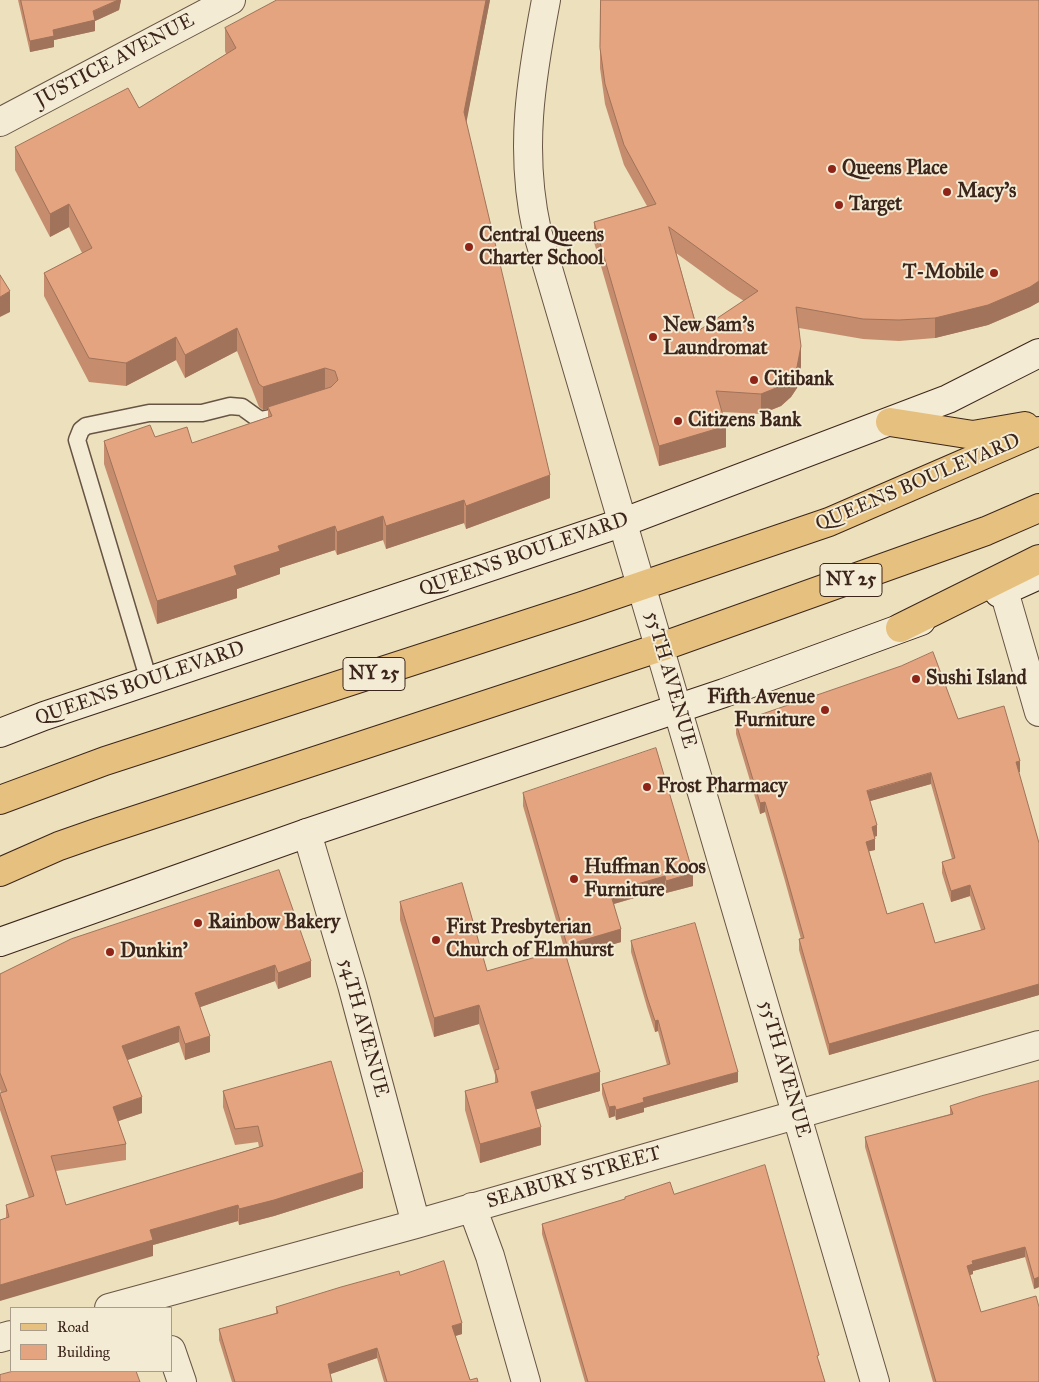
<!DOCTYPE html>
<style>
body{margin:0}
#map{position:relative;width:1039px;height:1382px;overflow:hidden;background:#ece0bd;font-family:"IM FELL Great Primer",serif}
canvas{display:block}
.legend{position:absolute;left:10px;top:1307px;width:162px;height:65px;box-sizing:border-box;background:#f3ebd4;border:1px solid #aa9c8a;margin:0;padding:6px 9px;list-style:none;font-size:15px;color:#3c251b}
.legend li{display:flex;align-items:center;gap:10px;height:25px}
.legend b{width:25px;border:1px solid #aa9c8a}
</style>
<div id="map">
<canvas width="1039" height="1382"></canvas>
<ul class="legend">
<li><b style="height:6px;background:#e6c07e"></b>Road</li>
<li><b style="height:14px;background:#e5a480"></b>Building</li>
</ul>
</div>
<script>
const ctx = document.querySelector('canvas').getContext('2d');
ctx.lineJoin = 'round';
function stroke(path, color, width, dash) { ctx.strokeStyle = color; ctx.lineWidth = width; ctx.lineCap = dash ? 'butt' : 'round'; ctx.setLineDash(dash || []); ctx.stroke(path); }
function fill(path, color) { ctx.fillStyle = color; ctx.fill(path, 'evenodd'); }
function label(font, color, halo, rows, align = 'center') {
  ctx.font = font + ' "IM FELL Great Primer",serif'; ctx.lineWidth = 4; ctx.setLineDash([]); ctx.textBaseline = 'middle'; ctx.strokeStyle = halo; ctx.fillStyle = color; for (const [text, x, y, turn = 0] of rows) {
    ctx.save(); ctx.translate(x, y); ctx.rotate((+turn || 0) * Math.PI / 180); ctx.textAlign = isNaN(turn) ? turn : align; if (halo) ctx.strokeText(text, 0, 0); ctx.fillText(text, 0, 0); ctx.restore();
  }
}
const lane = new Path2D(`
 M 149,681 L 77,440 L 81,430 L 86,426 L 149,413 L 202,413 L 230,406 L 242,407 L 260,420 L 281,416`);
const street = new Path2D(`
 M 546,0 C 531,79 519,151 537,231 L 875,1382
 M 0,122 L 231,0
 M 1004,591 L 1039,712
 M 307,833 L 352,985 L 416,1224
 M 472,1207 L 490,1256 L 526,1382
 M 109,1308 L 416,1224 L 1039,1045
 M 0,1338 L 11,1335
 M 171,1350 L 182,1382`);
const secondary = new Path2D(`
 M 999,593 L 1039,575
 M 0,733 L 44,716 L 624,522 L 948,399 L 1039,353
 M 0,942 L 307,833 L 724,693 L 921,621`);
const primary = new Path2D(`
 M 890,422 L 973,435 L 1025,426
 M 900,628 L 1039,559
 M 0,800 L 105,761 L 582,606 L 829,522 L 1039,431
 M 0,872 L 59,846 L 99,832 L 661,647 L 986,531 L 1039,508`);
stroke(lane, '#685444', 19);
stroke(street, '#685444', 30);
stroke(secondary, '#3c251b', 30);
stroke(primary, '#3c251b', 30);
stroke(lane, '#f3ebd4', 16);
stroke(street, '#f3ebd4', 28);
stroke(secondary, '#f3ebd4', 28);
stroke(primary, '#e6c07e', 28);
fill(new Path2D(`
 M 18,0 L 121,0 L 119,10 L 95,21 L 95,31 L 54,40 L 54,47 L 30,52 Z
 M 277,0 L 490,0 L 466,122 L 550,498 L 466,529 L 464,523 L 386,549 L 383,540 L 337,555 L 335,550 L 280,568 L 280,574 L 237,589 L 237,598 L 157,624 L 104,464 L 104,441 L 155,437 L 192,443 L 268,417 L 268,409 L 263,410 L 259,407 L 237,351 L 185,378 L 176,360 L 126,386 L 89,382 L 44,296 L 44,273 L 82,253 L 69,227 L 50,237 L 15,170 L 15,147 L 139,108 L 226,54 L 225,51 L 225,28 Z
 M 1039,0 L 1039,302 L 1030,307 L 988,325 L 935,338 L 899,341 L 863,339 L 799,328 L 801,366 L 797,388 L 791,397 L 781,406 L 761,414 L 722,412 L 726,447 L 659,466 L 594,242 L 594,222 L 647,206 L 624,165 L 605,104 L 600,68 L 600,2 ZM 676,253 L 727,290 L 744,301 L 698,331 Z
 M 958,719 L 1020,772 L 1018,772 L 1039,843 L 1039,995 L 829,1055 L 799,950 L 799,939 L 801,939 L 785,881 L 765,812 L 760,814 L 736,734 L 736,723 ZM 931,784 L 952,859 L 942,862 L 942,873 L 951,902 L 970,896 L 981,930 L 935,943 L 887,914 L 869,851 L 875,850 L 874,837 L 877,836 L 870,801 Z
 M 523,793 L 693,886 L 666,893 L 665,889 L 614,904 L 621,942 L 567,958 L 523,806 Z
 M 279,870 L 311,977 L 278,989 L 275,981 L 200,1007 L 210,1052 L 185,1060 L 179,1042 L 127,1060 L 142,1113 L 118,1121 L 126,1144 L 126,1160 L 56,1171 L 66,1205 L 259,1147 L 258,1142 L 235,1145 L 223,1107 L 223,1091 L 363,1188 L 274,1216 L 239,1225 L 238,1221 L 153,1245 L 153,1256 L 6,1218 L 6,1205 L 29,1198 L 0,1110 L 0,1093 L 1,1093 L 0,1089 L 0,974 Z
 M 400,902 L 487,971 L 600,1091 L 536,1109 L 541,1145 L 480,1163 L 465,1110 L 465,1091 L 495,1083 L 495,1075 L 479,1024 L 434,1037 L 400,920 Z
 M 631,941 L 738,1082 L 644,1108 L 644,1112 L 616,1120 L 615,1116 L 609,1118 L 602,1094 L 602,1084 L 667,1065 L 658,1031 L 655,1032 L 647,1007 L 631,952 Z
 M 1039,1081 L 1039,1287 L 1034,1289 L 1025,1257 L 973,1271 L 973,1274 L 970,1275 L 981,1312 L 1039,1382 L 933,1382 L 865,1147 L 865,1137 L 950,1114 L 950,1106 Z
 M 674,1194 L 819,1361 L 825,1382 L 585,1382 L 542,1234 L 542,1224 L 625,1199 L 625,1197 Z
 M 400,1275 L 462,1334 L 455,1336 L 470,1380 L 478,1382 L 384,1382 L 377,1358 L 330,1374 L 332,1382 L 232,1382 L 219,1340 L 219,1329 L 276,1313 L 276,1307 Z`), '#c58d6e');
fill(new Path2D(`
 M 118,0 L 121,0 L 119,10 L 95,21 L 95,31 L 54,40 L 54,47 L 30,52 L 30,41 Z
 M 486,0 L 490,0 L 464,135 L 464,112 Z
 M 69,204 L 69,227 L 50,237 L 50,214 Z
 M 1039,281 L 1039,302 L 1030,307 L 988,325 L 935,338 L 935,318 Z
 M 10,291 L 10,312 L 0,317 L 0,297 Z
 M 237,328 L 237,351 L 185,378 L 185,355 Z
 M 176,337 L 176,360 L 126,386 L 126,363 Z
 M 801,346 L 801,366 L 797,388 L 791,397 L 781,406 L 761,414 L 761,394 Z
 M 325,368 L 325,391 L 268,407 L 268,409 L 263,410 L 263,387 Z
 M 726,426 L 726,447 L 659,466 L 659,446 Z
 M 550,475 L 550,498 L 466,529 L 466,506 Z
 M 464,500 L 464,523 L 386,549 L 386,526 Z
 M 383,516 L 383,540 L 337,555 L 337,532 Z
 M 335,526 L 335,550 L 280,568 L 280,574 L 237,589 L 237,598 L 157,624 L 157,601 L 278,546 Z
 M 1020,761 L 1020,772 L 1016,773 L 1016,762 Z
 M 931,773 L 931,784 L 867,802 L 867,791 Z
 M 765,802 L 765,812 L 760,814 L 760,803 Z
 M 877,825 L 877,836 L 872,837 L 872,827 Z
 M 875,839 L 875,850 L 866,852 L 866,842 Z
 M 693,873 L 693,886 L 666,893 L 666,881 Z
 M 665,876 L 665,889 L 610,905 L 610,892 Z
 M 970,885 L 970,896 L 951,902 L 951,891 Z
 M 621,929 L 621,942 L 567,958 L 567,945 Z
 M 311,961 L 311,977 L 278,989 L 278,973 Z
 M 275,965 L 275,981 L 195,1009 L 195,993 Z
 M 1039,984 L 1039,995 L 829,1055 L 829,1044 Z
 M 479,1005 L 479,1024 L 434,1037 L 434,1018 Z
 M 658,1020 L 658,1031 L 655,1032 L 655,1021 Z
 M 179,1026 L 179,1042 L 122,1062 L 122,1046 Z
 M 210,1036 L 210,1052 L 185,1060 L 185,1044 Z
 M 600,1072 L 600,1091 L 531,1111 L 531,1092 Z
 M 738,1072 L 738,1082 L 644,1108 L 644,1112 L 616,1120 L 616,1110 L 643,1098 Z
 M 142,1097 L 142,1113 L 113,1123 L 113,1107 Z
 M 615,1106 L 615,1116 L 609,1118 L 609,1107 Z
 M 541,1127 L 541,1145 L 480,1163 L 480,1144 Z
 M 363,1172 L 363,1188 L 274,1216 L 239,1225 L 239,1209 Z
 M 238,1205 L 238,1221 L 153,1245 L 153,1256 L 0,1301 L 0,1285 L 150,1230 Z
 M 1025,1247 L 1025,1257 L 973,1271 L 973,1274 L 967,1276 L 967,1266 L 972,1261 Z
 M 1039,1277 L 1039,1287 L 1034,1289 L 1034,1279 Z
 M 462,1323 L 462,1334 L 452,1337 L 452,1326 Z
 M 377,1348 L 377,1358 L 328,1375 L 328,1364 Z`), '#a0735a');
const building = new Path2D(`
 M 21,0 L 118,0 L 93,11 L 95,20 L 53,30 L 54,36 L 30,41 Z
 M 277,0 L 486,0 L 464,112 L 550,475 L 466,506 L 464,500 L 386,526 L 383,516 L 337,532 L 335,526 L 278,546 L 280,551 L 234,566 L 237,575 L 157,601 L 104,441 L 150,425 L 155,437 L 187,427 L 192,443 L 272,416 L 268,407 L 331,387 L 338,380 L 335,371 L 325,368 L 263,387 L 259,384 L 237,328 L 185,355 L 176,337 L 126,363 L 89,358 L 44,273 L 92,248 L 69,204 L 50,214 L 15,147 L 128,88 L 139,108 L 236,48 L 225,28 Z
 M 601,0 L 1039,0 L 1039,281 L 1030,287 L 988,305 L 935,318 L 899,320 L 863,319 L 796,307 L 801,346 L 797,367 L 791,376 L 781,386 L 761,394 L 716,391 L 726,426 L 659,446 L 594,222 L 656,204 L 624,145 L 605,84 L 600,48 ZM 669,227 L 727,269 L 758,291 L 698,331 Z
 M 0,275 L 10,291 L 0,297 Z
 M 933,652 L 958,719 L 1004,706 L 1020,761 L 1016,762 L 1039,843 L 1039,984 L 829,1044 L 799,939 L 804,938 L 785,871 L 765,802 L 760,803 L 736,723 L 901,666 ZM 931,773 L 955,858 L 942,862 L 951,891 L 970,885 L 985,929 L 935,943 L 923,903 L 887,914 L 866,842 L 875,839 L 872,827 L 877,825 L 867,791 Z
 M 656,748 L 693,873 L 666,881 L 665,876 L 610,892 L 621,929 L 567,945 L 523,793 Z
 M 279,870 L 311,961 L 278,973 L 275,965 L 195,993 L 210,1036 L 185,1044 L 179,1026 L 122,1046 L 142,1097 L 113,1107 L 126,1144 L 51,1156 L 66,1205 L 263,1146 L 258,1126 L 235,1129 L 223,1091 L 331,1061 L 363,1172 L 274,1200 L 239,1209 L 238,1205 L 150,1230 L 153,1240 L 0,1285 L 0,1220 L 9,1217 L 6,1205 L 34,1196 L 0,1094 L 0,1093 L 7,1091 L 0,1073 L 0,974 L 71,939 Z
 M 462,883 L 487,971 L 564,949 L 600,1072 L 531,1092 L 541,1127 L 480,1144 L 465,1091 L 498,1082 L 495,1070 L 499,1069 L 479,1005 L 434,1018 L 400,902 Z
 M 695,923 L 738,1072 L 643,1098 L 644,1102 L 616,1110 L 615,1106 L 609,1107 L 602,1084 L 670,1064 L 658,1020 L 655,1021 L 647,997 L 631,941 Z
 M 1039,1081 L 1039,1277 L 1034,1279 L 1025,1247 L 972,1261 L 973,1264 L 967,1266 L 981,1312 L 1036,1296 L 1039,1307 L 1039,1382 L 936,1382 L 865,1137 L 953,1114 L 950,1106 L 981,1096 Z
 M 765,1165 L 819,1355 L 817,1356 L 825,1382 L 588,1382 L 542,1224 L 625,1199 L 625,1197 L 670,1182 L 674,1194 Z
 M 444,1261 L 462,1323 L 452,1326 L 470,1380 L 477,1378 L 478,1382 L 387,1382 L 377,1348 L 328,1364 L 332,1382 L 235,1382 L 219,1329 L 278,1313 L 276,1307 L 341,1287 L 399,1271 L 400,1275 Z
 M 14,1371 L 136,1371 L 140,1382 L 0,1382 L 0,1375 Z`);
fill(building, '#e5a480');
stroke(building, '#a0735a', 1);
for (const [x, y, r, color] of [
 [832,169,5,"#8f2418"],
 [947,192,5,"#8f2418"],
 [839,205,5,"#8f2418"],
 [469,247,5,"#8f2418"],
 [994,273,5,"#8f2418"],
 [653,337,5,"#8f2418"],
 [754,380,5,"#8f2418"],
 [678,421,5,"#8f2418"],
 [916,679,5,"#8f2418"],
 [825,710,5,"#8f2418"],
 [647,787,5,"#8f2418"],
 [574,879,5,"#8f2418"],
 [198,923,5,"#8f2418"],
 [436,940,5,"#8f2418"],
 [110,952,5,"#8f2418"]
]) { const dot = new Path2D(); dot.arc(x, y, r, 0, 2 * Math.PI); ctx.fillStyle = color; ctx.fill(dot); stroke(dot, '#f3ebd4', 2); }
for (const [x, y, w] of [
 [851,580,62],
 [374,674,62]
]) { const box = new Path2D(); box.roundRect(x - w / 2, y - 16.5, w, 33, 4); ctx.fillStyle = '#f3ebd4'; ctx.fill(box); stroke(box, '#3c251b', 1); }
label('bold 19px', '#3c251b', null, [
 ["NY 25",851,580],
 ["NY 25",374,674]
]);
label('20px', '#3c251b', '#f3ebd4', [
 ["JUSTICE AVENUE",115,61,-28],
 ["QUEENS BOULEVARD",918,483,-23],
 ["QUEENS BOULEVARD",524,555,-19],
 ["55TH AVENUE",670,680,74],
 ["QUEENS BOULEVARD",140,684,-19],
 ["54TH AVENUE",363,1028,75],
 ["55TH AVENUE",784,1069,74],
 ["SEABURY STREET",574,1178,-16]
]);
label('bold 20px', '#3c251b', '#f3ebd4', [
 ["Queens Place",842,169],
 ["Macy's",957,192],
 ["Target",849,205],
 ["Central Queens",479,236],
 ["Charter School",479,259],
 ["T-Mobile",984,273,"right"],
 ["New Sam's",663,326],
 ["Laundromat",663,349],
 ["Citibank",764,380],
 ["Citizens Bank",688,421],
 ["Sushi Island",926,679],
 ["Fifth Avenue",815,698,"right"],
 ["Furniture",815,721,"right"],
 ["Frost Pharmacy",657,787],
 ["Huffman Koos",584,868],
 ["Furniture",584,891],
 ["Rainbow Bakery",208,923],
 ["First Presbyterian",446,928],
 ["Church of Elmhurst",446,951],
 ["Dunkin'",120,952]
], 'left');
</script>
